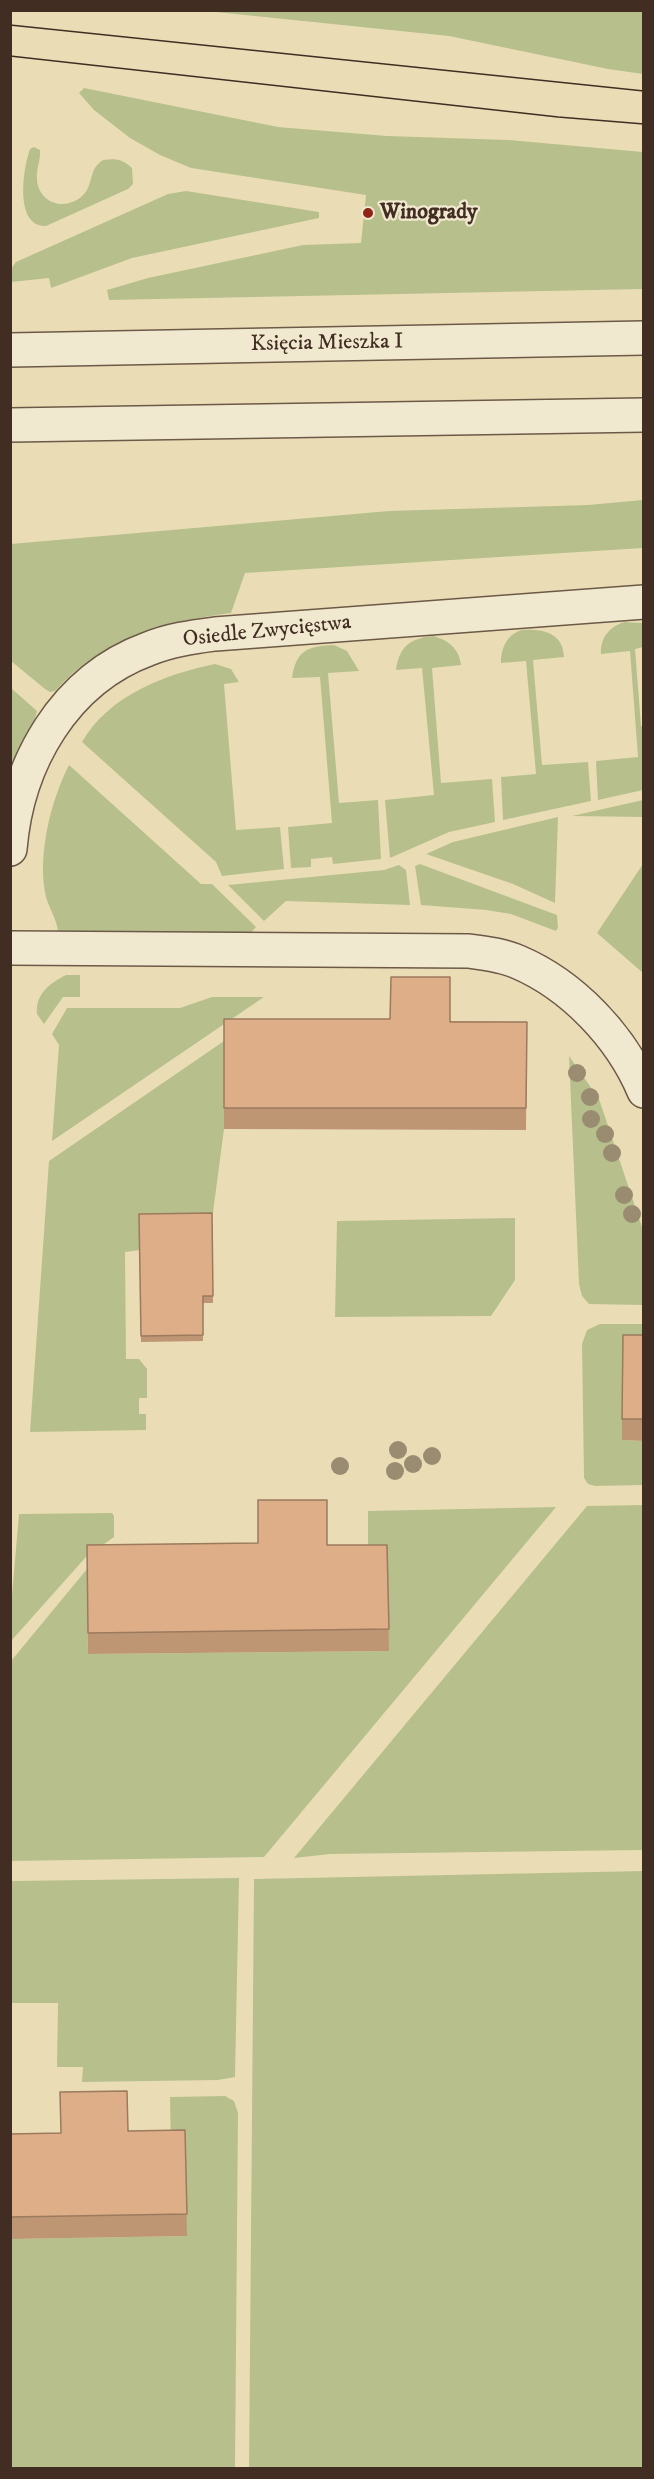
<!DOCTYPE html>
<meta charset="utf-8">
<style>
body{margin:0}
#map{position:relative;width:654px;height:2479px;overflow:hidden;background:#eaddb5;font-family:"IM FELL DW Pica",serif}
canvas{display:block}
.frame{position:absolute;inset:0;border:12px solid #422d23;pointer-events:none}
</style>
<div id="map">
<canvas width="654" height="2479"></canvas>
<div class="frame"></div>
</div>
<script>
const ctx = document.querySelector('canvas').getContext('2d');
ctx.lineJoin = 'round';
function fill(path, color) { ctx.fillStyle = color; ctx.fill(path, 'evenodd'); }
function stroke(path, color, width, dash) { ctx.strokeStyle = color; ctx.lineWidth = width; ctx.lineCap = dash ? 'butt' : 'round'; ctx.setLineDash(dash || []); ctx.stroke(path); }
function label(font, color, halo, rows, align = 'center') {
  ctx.font = font + ' "IM FELL DW Pica",serif'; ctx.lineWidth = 4.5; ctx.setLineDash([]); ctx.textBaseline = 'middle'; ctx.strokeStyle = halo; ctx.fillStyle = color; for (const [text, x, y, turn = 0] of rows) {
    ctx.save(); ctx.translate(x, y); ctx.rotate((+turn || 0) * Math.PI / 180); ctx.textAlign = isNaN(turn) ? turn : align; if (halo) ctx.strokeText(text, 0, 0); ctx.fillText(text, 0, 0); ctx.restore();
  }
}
fill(new Path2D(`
 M 206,11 L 643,11 L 643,74 L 608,69 L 449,36 Z
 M 84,88 L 278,127 L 387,136 L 509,140 L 643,152 L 643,289 L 109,300 L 107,290 L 148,278 L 303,245 L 361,243 L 366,195 L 191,168 L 160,155 L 130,138 L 94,110 L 79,93 Z
 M 34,147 L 40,150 C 41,160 36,169 37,179 C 37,187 41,194 47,199 C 60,209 81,203 88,188 C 93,176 91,168 103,160 C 115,158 123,159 132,168 L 133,184 L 128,189 L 46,226 C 14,227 23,168 30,149 Z
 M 186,191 L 319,212 L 319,218 L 132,258 L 51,288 L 49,278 L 11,282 L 11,269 L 16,262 L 168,194 Z
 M 643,500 L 643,548 L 245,573 L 231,613 C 164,622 101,639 55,691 L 50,692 L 45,689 L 11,661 L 11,544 L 389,511 L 588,505 Z
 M 624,622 L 643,623 L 643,647 L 635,649 L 641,726 L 643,726 L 643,790 L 598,800 L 596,761 L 638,757 L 630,651 L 601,654 C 600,638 609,627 624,622 Z
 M 522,630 C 542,629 563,632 564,657 L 533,660 L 542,765 L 588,762 L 591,801 L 503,820 L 501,777 L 536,774 L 526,661 L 501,663 C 501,648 507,634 522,630 Z
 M 433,636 C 448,640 459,648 461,665 L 432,668 L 441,783 L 492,779 L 495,822 L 449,832 L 390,858 L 385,800 L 434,795 L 422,668 L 396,670 C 399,647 410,638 433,636 Z
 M 334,645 L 347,651 L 359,671 L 328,673 L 339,803 L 378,800 L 381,859 L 333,864 L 332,857 L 311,859 L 311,867 L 291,868 L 288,827 L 332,823 L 320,677 L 292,678 C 296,650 308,646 334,645 Z
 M 215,664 L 231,669 L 239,682 L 224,684 L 236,830 L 280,827 L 284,869 L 222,876 L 216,862 L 82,742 C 109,695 166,674 215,664 Z
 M 11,688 L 37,711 L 35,719 L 11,766 Z
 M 69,765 L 201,884 L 212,884 L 256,927 L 250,934 L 58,932 C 57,918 47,906 45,892 C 38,853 51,800 69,765 Z
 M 643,800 L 643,817 L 572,816 Z
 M 558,817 L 555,903 L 513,884 L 426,854 L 453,842 Z
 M 420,864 L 557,915 L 558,927 L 556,931 L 511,914 L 486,910 L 421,905 L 415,866 Z
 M 643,864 L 643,973 L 597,933 Z
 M 399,865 L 406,870 L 410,905 L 286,901 L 264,921 L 228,885 L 384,870 Z
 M 66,975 L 80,975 L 80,997 L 63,997 L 44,1024 L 37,1014 C 35,994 50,983 66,975 Z
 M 212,997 L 264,997 L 52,1141 L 59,1045 L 52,1034 L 67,1008 L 180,1008 Z
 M 224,1041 L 224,1129 L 212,1220 L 139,1221 L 140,1250 L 125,1252 L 126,1359 L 139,1359 L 147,1369 L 147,1398 L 139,1398 L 139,1414 L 146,1414 L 146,1430 L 30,1432 L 49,1161 Z
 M 569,1056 L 599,1099 L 643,1230 L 643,1305 L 589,1304 L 582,1296 L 579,1284 Z
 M 515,1218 L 515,1280 L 491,1316 L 335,1317 L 337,1221 Z
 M 600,1324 L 643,1324 L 643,1357 L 622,1440 L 643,1441 L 643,1485 L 595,1486 L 588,1484 L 584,1478 L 582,1344 L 587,1330 Z
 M 643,1505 L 643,1850 L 330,1854 L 294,1858 L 587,1506 Z
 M 556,1507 L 264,1857 L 11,1861 L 11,1661 L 87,1569 L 88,1654 L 388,1651 L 387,1567 L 368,1567 L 368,1511 Z
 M 112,1513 L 114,1516 L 114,1537 L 86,1557 L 11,1641 L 11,1607 L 19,1514 Z
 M 643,1871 L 643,2468 L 249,2468 L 254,1879 Z
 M 239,1878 L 235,2077 L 218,2080 L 82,2082 L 83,2067 L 57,2067 L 58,2003 L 11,2003 L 11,1881 Z
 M 225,2096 L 234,2101 L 238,2113 L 235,2468 L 11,2468 L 10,2239 L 186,2236 L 171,2152 L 170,2097 Z`), '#b7c08d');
const minor = new Path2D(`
 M 10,849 C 17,763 64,680 148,649 C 170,640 192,637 215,634 L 644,602
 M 10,948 L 469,951 C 485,953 503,955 518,962 C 572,985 621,1036 644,1091`);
const tertiary = new Path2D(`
 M 10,350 L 644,338
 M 10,425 L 644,415`);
stroke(minor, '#6c5948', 36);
stroke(tertiary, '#6c5948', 36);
stroke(minor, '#f1e9cf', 33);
stroke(tertiary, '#f1e9cf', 33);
stroke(new Path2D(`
 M 10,25 L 644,91
 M 10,56 L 558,117 L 644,124`), '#422d23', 1.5);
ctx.fillStyle = '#9a8c70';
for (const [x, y] of [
 [577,1073],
 [590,1097],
 [591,1119],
 [605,1134],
 [612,1153],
 [624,1195],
 [632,1214],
 [398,1450],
 [432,1456],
 [413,1464],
 [340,1466],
 [395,1471]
]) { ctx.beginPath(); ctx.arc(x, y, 9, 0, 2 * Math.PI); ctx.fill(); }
fill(new Path2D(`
 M 224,1019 L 527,1022 L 526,1130 L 224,1129 Z
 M 139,1214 L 213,1296 L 213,1303 L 203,1303 L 203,1341 L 141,1342 Z
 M 644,1335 L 644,1441 L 622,1440 L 622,1419 Z
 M 258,1543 L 327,1545 L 387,1545 L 389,1651 L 88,1654 L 87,1545 Z
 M 185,2130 L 187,2236 L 10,2239 L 10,2134 Z`), '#be9674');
const building = new Path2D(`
 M 391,977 L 450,977 L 450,1022 L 527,1022 L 526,1108 L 224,1108 L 224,1019 L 390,1019 Z
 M 212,1213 L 213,1296 L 203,1296 L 203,1335 L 141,1336 L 139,1214 Z
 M 623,1335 L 644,1335 L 644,1419 L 622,1419 Z
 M 258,1500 L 327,1500 L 327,1545 L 387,1545 L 389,1629 L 88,1633 L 87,1545 L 258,1543 Z
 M 127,2091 L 128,2131 L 185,2130 L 187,2214 L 10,2217 L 10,2134 L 61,2133 L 60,2092 Z`);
fill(building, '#ddae87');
stroke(building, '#9b7a5e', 1.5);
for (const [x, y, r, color] of [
 [368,213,6,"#8f2418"]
]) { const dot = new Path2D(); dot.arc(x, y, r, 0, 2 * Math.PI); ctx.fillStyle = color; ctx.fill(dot); stroke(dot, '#f1e9cf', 2); }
label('bold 22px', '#422d23', '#f1e9cf', [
 ["Winogrady",380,213]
], 'left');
label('22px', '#422d23', '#f1e9cf', [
 ["Księcia Mieszka I",327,344,-1],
 ["Osiedle Zwycięstwa",267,632,-6]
]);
</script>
